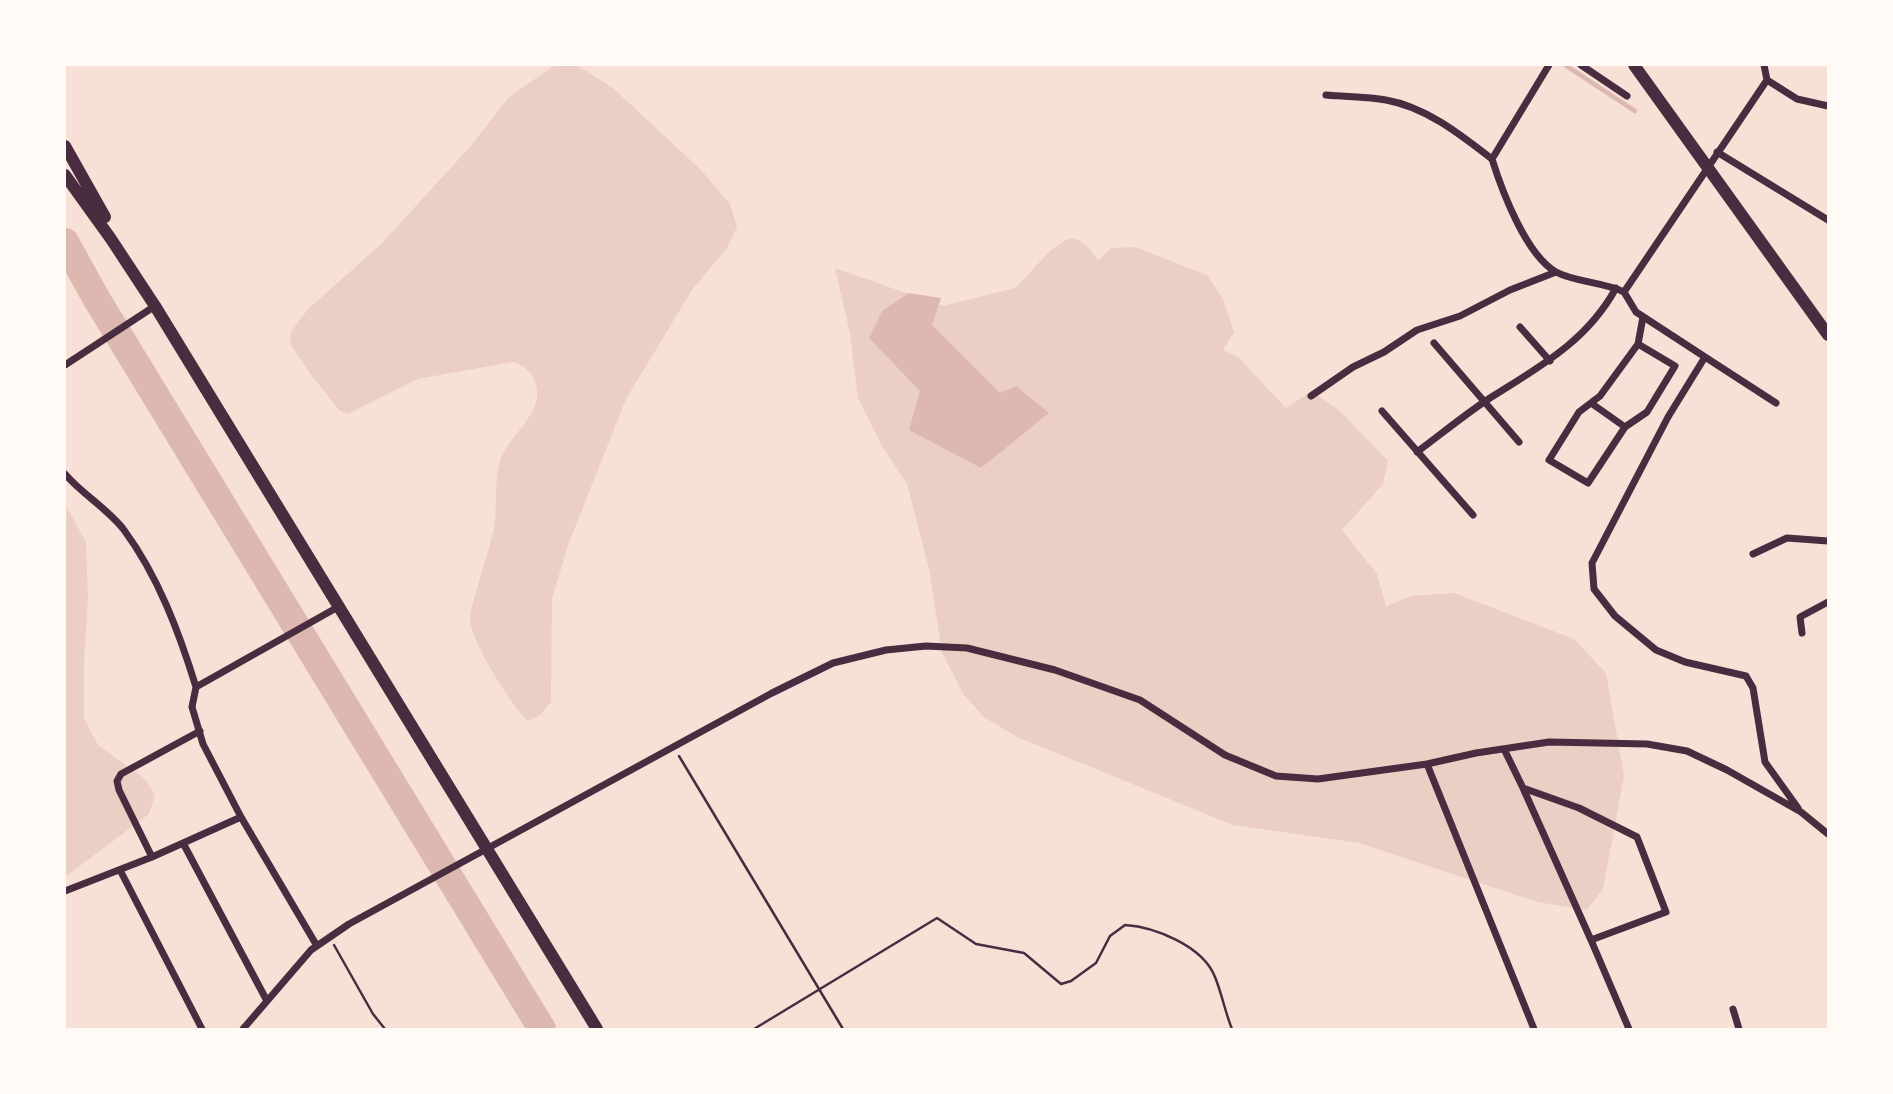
<!DOCTYPE html>
<style>
body{margin:0}
#map{position:relative;width:1893px;height:1094px;overflow:hidden;background:#f7e1d7;font-family:"PT Sans Narrow",sans-serif}
canvas{display:block}
.frame{position:absolute;inset:0;border:66px solid #fffaf5;pointer-events:none}
</style>
<div id="map">
<canvas width="1893" height="1094"></canvas>
<div class="frame"></div>
</div>
<script>
const ctx = document.querySelector('canvas').getContext('2d');
ctx.lineJoin = 'round';
function fill(path, color) { ctx.fillStyle = color; ctx.fill(path, 'evenodd'); }
function stroke(path, color, width, dash) { ctx.strokeStyle = color; ctx.lineWidth = width; ctx.lineCap = dash ? 'butt' : 'round'; ctx.setLineDash(dash || []); ctx.stroke(path); }
fill(new Path2D(`
 M 555,65 L 578,66 L 613,88 L 702,171 L 730,204 L 737,227 L 727,248 L 692,290 L 626,399 L 568,545 L 552,599 L 551,702 L 540,715 L 528,721 C 511,705 471,642 470,619 C 470,610 475,597 477,588 C 483,566 492,543 495,520 C 497,501 494,481 500,461 C 507,438 534,421 537,397 C 539,380 528,365 512,362 L 418,379 L 348,414 L 340,411 L 311,375 L 290,344 L 291,332 L 308,309 L 380,245 L 469,148 L 509,97 Z
 M 1069,238 C 1084,240 1091,248 1098,261 L 1111,248 L 1135,247 L 1207,275 L 1223,299 L 1234,332 L 1223,350 L 1238,357 L 1286,408 L 1312,391 L 1341,412 L 1388,461 L 1383,484 L 1342,530 L 1377,574 L 1386,606 L 1411,596 L 1454,593 L 1574,639 L 1606,673 L 1624,776 L 1603,889 L 1587,910 L 1537,902 L 1359,843 L 1233,825 L 1017,737 L 984,717 L 964,695 L 942,653 L 929,569 L 907,484 L 882,446 L 858,398 L 850,334 L 835,268 L 943,306 L 1015,288 L 1051,250 Z
 M 65,504 L 86,542 L 88,599 L 84,665 L 84,718 L 98,745 L 145,779 L 155,795 L 149,814 L 65,877 Z`), '#ebcfc5');
fill(new Path2D(`
 M 909,293 L 941,298 L 932,325 L 1000,393 L 1016,386 L 1049,413 L 981,468 L 909,430 L 920,391 L 869,338 L 882,311 Z`), '#dcb8b0');
stroke(new Path2D(`
 M 1565,65 L 1635,111`), '#dcb8b0', 4.5);
stroke(new Path2D(`
 M 65,242 L 96,298 L 542,1029`), '#dcb8b0', 28);
stroke(new Path2D(`
 M 679,756 L 843,1029
 M 334,945 L 373,1014 L 385,1029
 M 754,1029 L 937,918 L 976,944 L 1024,953 L 1061,984 L 1071,981 L 1096,963 L 1110,936 L 1125,925 C 1155,927 1203,946 1215,977 C 1222,994 1225,1012 1232,1029`), '#4a2c40', 2.5);
stroke(new Path2D(`
 M 1549,65 L 1492,159 C 1502,191 1526,255 1556,272 C 1574,282 1604,282 1624,292 L 1636,312 L 1705,357 L 1668,417 L 1592,563 L 1594,589 L 1615,616 L 1656,650 L 1685,662 L 1746,676 L 1753,688 L 1765,762 L 1798,808
 M 1581,65 L 1627,96
 M 1767,80 L 1797,99 L 1828,106
 M 1326,95 C 1345,97 1367,96 1386,100 C 1426,107 1461,135 1492,159
 M 1717,152 L 1828,220
 M 1624,292 L 1767,80 L 1764,65
 M 1520,327 L 1550,361
 M 1434,343 L 1519,442
 M 1638,344 L 1675,366 L 1647,412 L 1625,427 L 1588,483 L 1549,460 L 1579,412 L 1600,396 L 1638,344 L 1643,317
 M 1705,357 L 1776,403
 M 65,365 L 155,306
 M 1311,396 L 1353,367 L 1384,352 L 1417,330 L 1460,316 L 1510,290 L 1556,272
 M 1591,403 L 1625,427
 M 1382,411 L 1473,515
 M 1417,452 C 1440,435 1463,416 1487,400 C 1537,368 1586,343 1616,288
 M 65,474 C 82,494 108,509 124,530 C 158,576 179,632 196,687
 M 1753,554 L 1787,538 L 1828,541
 M 1802,633 L 1800,617 L 1828,602
 M 1504,749 L 1523,788 L 1579,808 L 1637,837 L 1666,912 L 1591,940 L 1629,1029
 M 1427,764 L 1534,1029
 M 1523,788 L 1591,940
 M 183,843 L 267,1001
 M 152,857 L 119,790 L 117,781 L 121,774 L 200,731
 M 120,870 L 202,1029
 M 65,891 L 152,857 L 241,817
 M 317,946 L 241,817 L 203,744 L 192,707 L 196,687 L 338,607
 M 1733,1009 L 1739,1029
 M 243,1029 L 311,950 L 349,924 L 772,693 L 833,663 L 886,650 L 926,646 L 967,648 L 1055,670 L 1140,700 L 1225,755 L 1276,776 L 1318,779 L 1427,764 L 1476,753 L 1549,742 L 1647,744 L 1687,751 L 1727,770 L 1801,812 L 1828,834`), '#4a2c40', 7);
stroke(new Path2D(`
 M 1634,65 L 1828,335
 M 65,146 L 105,217
 M 65,175 L 111,239 L 155,306 L 597,1029`), '#4a2c40', 12);
</script>
